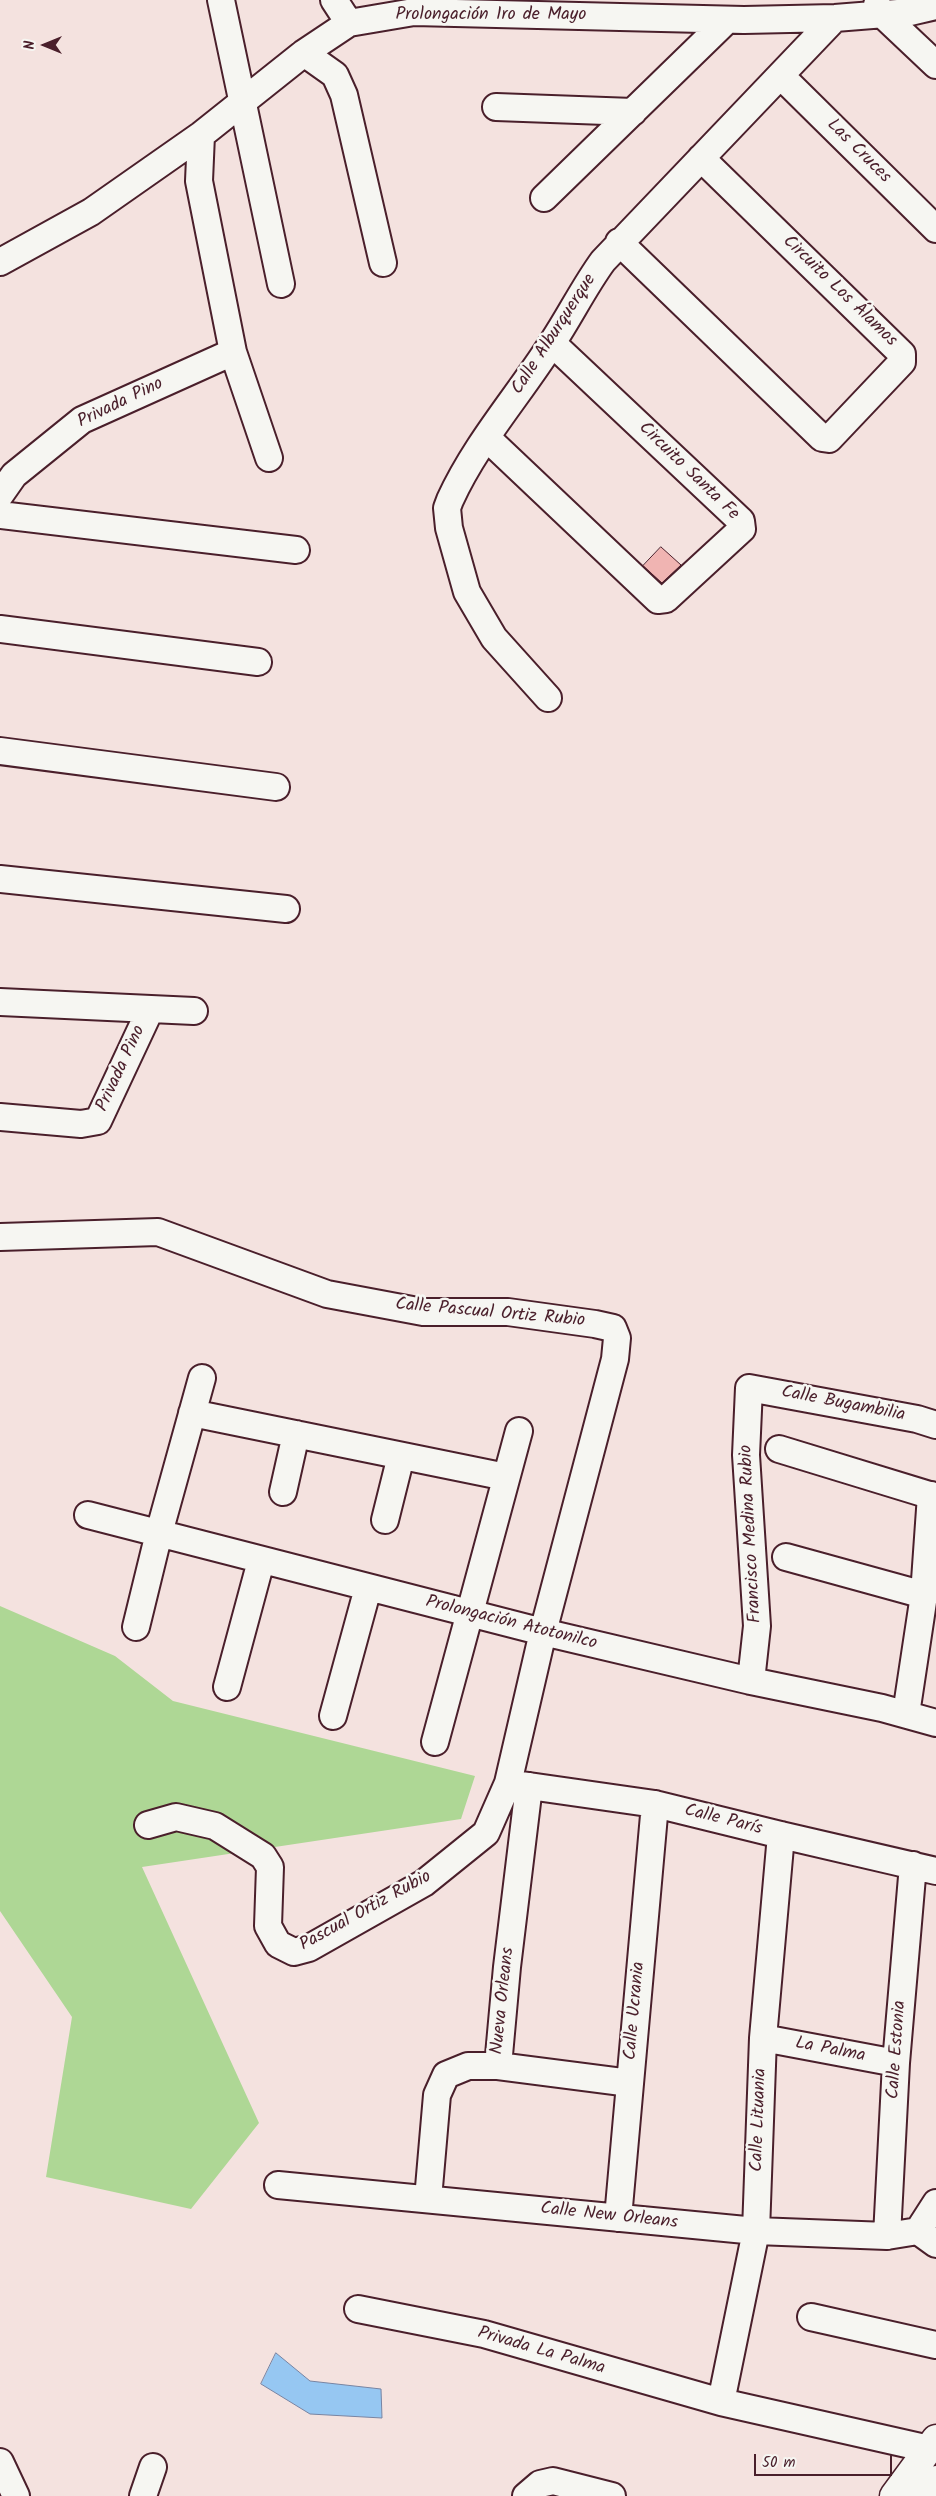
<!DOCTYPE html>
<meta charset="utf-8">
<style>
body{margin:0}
#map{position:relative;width:936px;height:2496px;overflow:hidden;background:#f4e2df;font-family:Kalam,sans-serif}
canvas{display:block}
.north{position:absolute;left:20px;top:20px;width:50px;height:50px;-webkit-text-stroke:4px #f6f6f2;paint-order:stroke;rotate:270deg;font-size:14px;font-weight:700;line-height:20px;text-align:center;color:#4a1f2b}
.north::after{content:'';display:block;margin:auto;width:18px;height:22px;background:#4a1f2b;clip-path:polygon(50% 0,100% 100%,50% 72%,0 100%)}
.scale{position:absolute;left:754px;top:2454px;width:138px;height:22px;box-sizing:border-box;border:2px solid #4a1f2b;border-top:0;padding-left:6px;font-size:15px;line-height:18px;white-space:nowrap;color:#4a1f2b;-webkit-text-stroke:4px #f6f6f2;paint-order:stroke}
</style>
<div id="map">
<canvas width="936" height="2496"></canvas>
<div class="north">N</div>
<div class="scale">50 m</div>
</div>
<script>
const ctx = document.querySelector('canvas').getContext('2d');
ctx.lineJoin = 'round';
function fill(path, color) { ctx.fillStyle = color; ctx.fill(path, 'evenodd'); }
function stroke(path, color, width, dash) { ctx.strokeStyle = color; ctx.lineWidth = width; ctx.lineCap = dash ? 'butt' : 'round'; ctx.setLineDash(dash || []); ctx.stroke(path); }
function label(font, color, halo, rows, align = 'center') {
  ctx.font = font + ' Kalam,sans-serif'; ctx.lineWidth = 5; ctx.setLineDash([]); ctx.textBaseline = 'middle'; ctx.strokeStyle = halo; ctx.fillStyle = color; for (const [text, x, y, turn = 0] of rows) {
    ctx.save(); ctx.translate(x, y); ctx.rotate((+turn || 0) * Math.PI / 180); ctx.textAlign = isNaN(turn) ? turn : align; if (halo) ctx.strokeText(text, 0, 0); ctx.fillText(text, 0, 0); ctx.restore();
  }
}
fill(new Path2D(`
 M 0,1606 L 115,1656 L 173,1701 L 475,1776 L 461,1819 L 142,1867 L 259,2123 L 191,2209 L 46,2177 L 72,2017 L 0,1911 Z`), '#aed795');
const water = new Path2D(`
 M 276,2353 L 310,2381 L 381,2389 L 382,2418 L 310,2414 L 261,2384 Z`);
fill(water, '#96c7f2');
stroke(water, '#7884a2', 1);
const building = new Path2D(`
 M 661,547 L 681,565 L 662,583 L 643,566 Z`);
fill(building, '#f0b4b2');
stroke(building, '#4a1f2b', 1);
const minor = new Path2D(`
 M 221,0 L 281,284
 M 334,0 L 349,23
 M 877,5 L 882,14 L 936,65
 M 304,53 L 335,75 L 344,95 L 383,263
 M 781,76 L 936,229
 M 496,107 L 633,112
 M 201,135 L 199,181 L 233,352 L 269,458
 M 544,198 L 727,20
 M 619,242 L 822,438 L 829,439 L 902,362 L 902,354 L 701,158
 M 0,262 L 91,212 L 201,135 L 304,53 L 349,23 L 414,12 L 744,20 L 835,18 L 910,12 L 936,6
 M 487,438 L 658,600 L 666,599 L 742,529 L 741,521 L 552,343
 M 0,495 L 14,475 L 82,420 L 233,352
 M 0,515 L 296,550
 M 0,629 L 258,662
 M 548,698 L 494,638 L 467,592 L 449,528 L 447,508 L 450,500 C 476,443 519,395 552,343 C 570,316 584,287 603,261 L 835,18
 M 0,751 L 276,787
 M 0,879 L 286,909
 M 0,1002 L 194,1011
 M 0,1117 L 81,1124 L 98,1121 L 150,1010
 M 0,1237 L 158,1232 L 327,1294 L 423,1312 L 508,1312 L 595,1324 L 613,1328 L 617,1338 L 615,1359 L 543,1632 L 508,1783 L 486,1833 L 424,1883 L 309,1948 L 294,1952 L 278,1944 L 268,1926 L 270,1867 L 263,1856 L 215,1826 L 176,1817 L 148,1825
 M 192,1413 L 506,1477
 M 779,1449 L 936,1497
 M 283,1492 L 296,1434
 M 88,1515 L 543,1632 L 751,1681 L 882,1708 L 936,1723
 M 385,1520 L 401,1456
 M 786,1557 L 924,1595
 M 136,1627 L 159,1533 L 202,1378
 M 751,1681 L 757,1626 L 746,1455 L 749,1388 L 917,1419 L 936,1425
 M 227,1687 L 261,1561
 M 906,1714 L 924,1595 L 931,1495
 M 333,1716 L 368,1588
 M 435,1742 L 519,1431
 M 508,1783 L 655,1804 L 781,1835 L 936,1871
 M 763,2038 L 896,2063
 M 498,2066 L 507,1967 L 529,1786
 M 278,2185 L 756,2231 L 887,2236 L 918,2231 L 936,2244
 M 428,2199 L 437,2095 L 446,2075 L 468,2066 L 498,2066 L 630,2083
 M 618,2218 L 655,1804
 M 918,2231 L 936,2203
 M 887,2236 L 896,2063 L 913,1865
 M 358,2309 L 484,2334 L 721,2402 L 929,2449
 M 811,2317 L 936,2345
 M 721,2402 L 756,2231 L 763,2038 L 781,1835
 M 0,2462 L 16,2496
 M 143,2496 L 153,2467
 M 526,2496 L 540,2484 L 553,2481 L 612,2496`);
const major = new Path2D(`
 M 894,2496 L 936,2439
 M 924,2496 L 936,2480`);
stroke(minor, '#4a1f2b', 30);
stroke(major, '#4a1f2b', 31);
stroke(minor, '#f6f6f2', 26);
stroke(major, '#f6f6f2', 28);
label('18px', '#4a1f2b', '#f6f6f2', [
 ["Prolongación 1ro de Mayo",491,16],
 ["Las Cruces",858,152,45],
 ["Circuito Los Álamos",839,292,44],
 ["Calle Alburquerque",555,335,-57],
 ["Privada Pino",121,404,-26],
 ["Circuito Santa Fe",688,472,44],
 ["Privada Pino",122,1069,-65],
 ["Calle Pascual Ortiz Rubio",490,1314,5],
 ["Calle Bugambilia",843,1405,11],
 ["Francisco Medina Rubio",752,1534,-93],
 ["Prolongación Atotonilco",511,1624,14],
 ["Calle París",723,1821,14],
 ["Pascual Ortiz Rubio",366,1912,-29],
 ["Nueva Orleans",504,2001,-84],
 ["Calle Ucrania",636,2011,-85],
 ["Calle Estonia",898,2050,-86],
 ["La Palma",830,2051,11],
 ["Calle Lituania",760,2120,-88],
 ["Calle New Orleans",609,2217,6],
 ["Privada La Palma",541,2352,16]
]);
</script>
